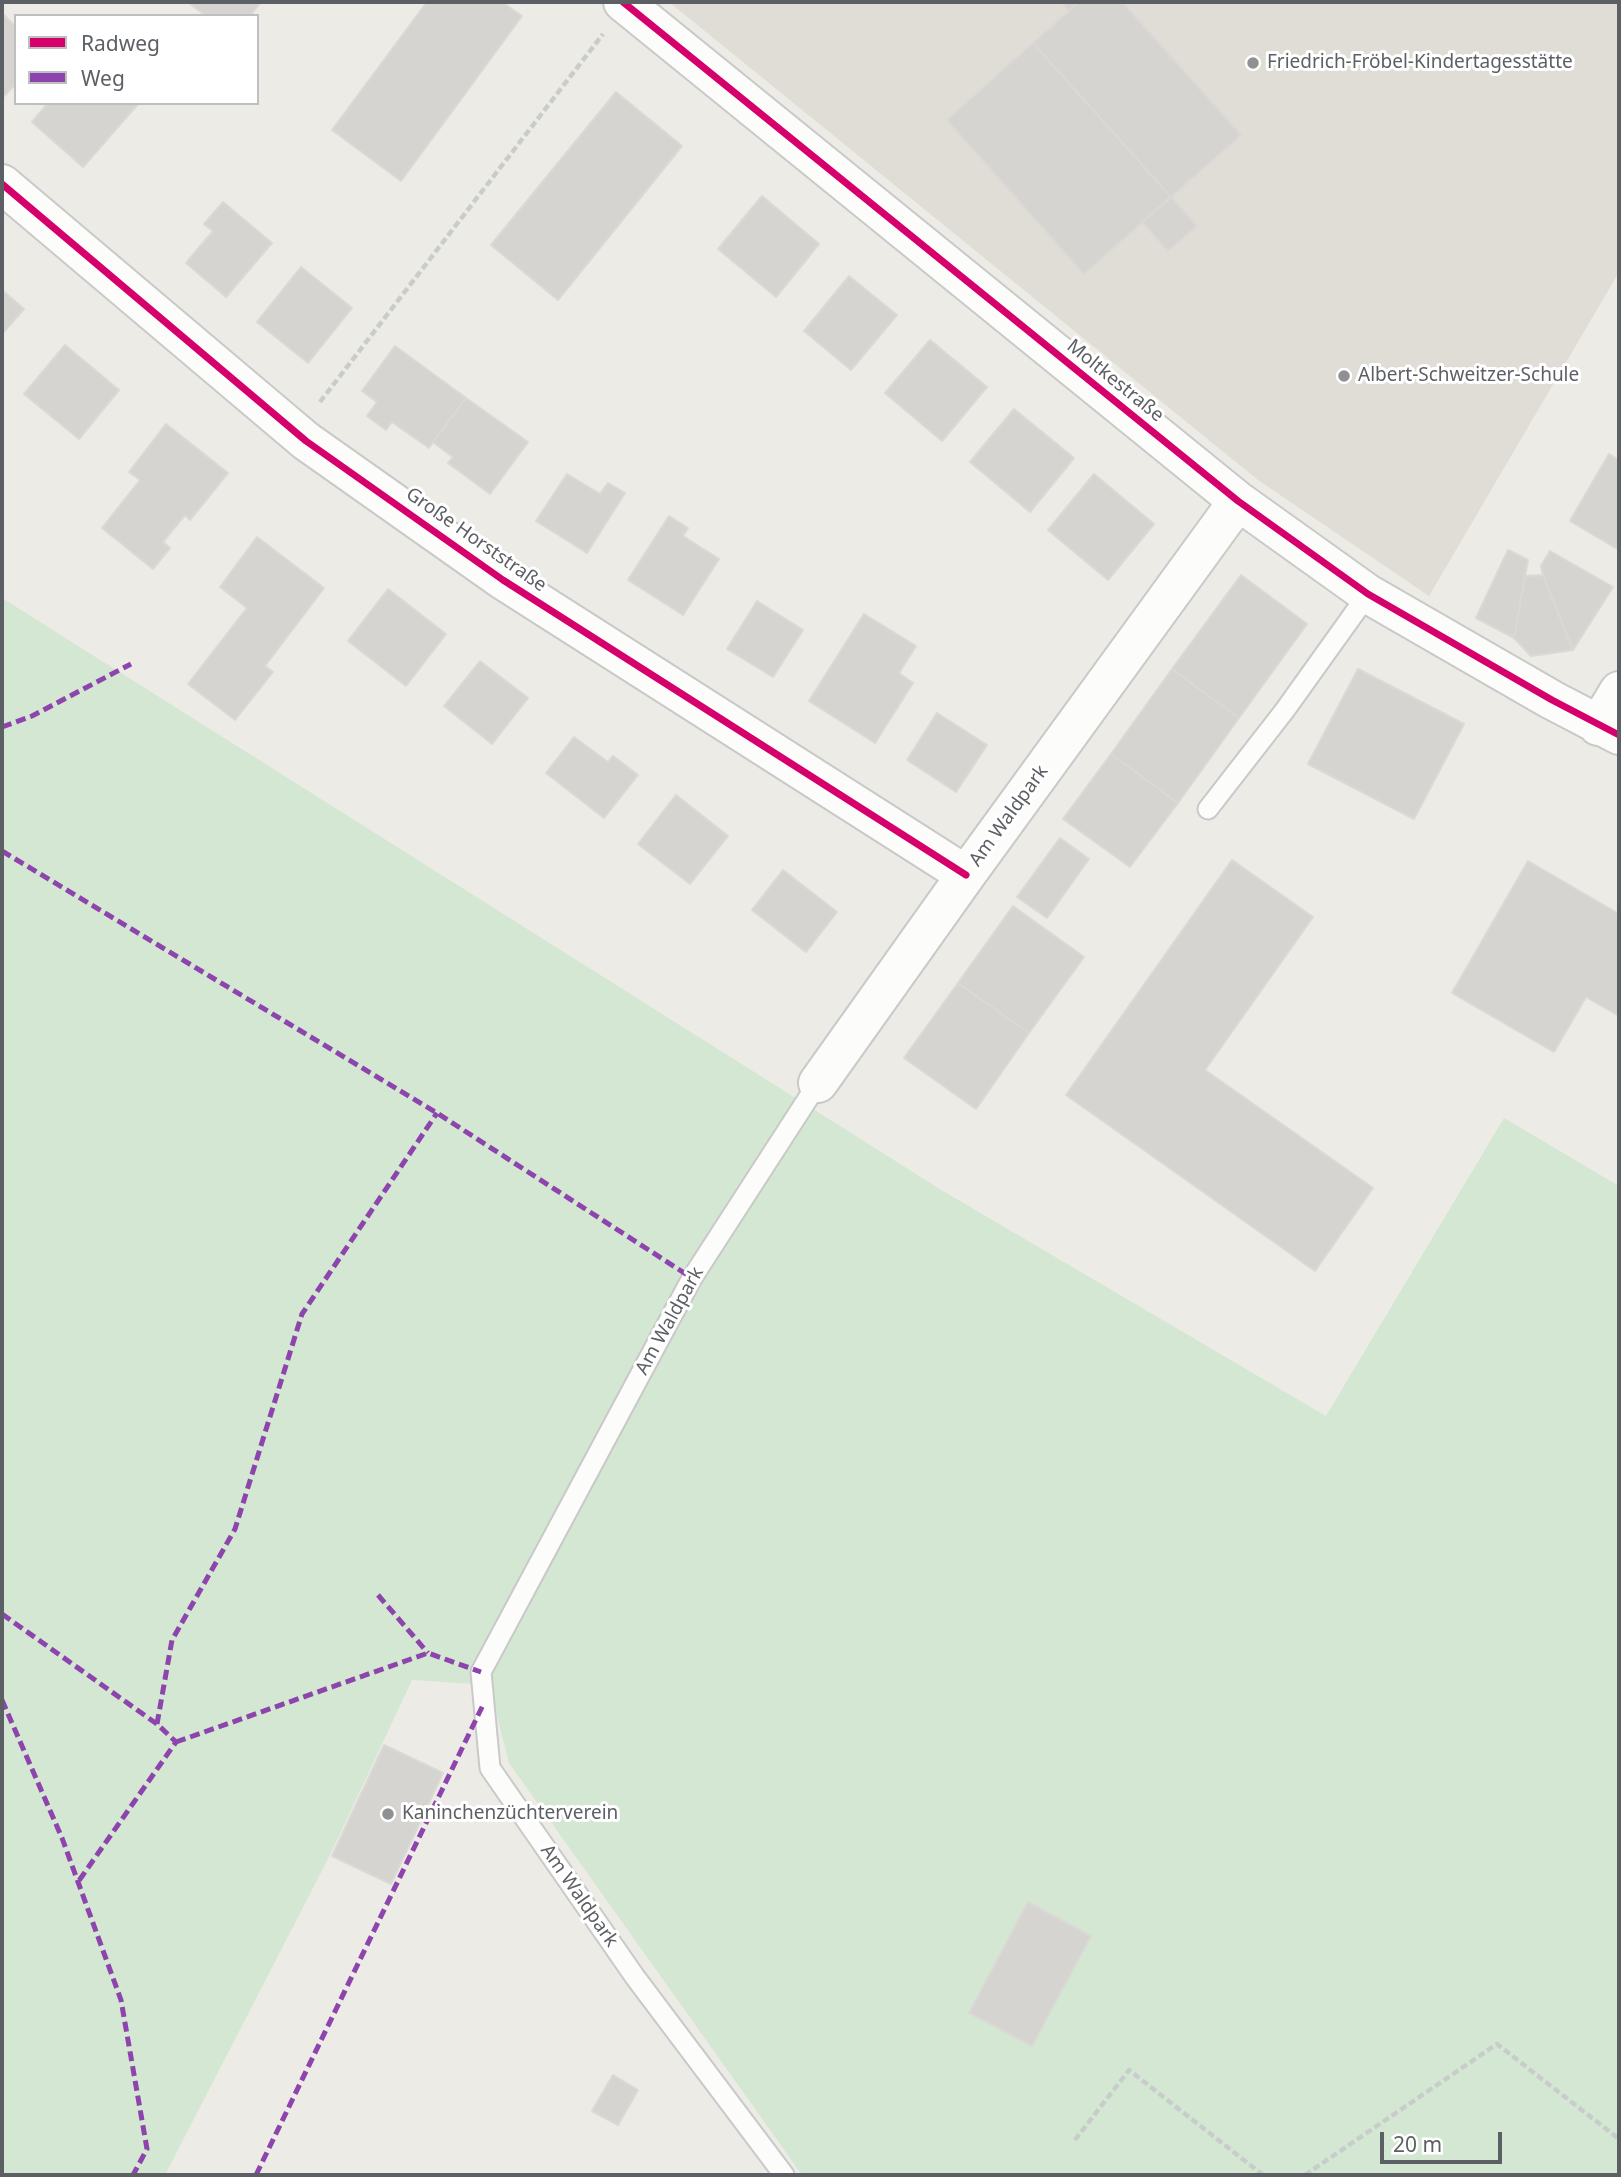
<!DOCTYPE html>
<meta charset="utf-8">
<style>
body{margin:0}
#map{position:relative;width:1621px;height:2177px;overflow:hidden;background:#ecebe6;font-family:"Noto Sans",sans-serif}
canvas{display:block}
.frame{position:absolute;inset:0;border:4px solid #5c5f64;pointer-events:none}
.legend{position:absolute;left:14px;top:14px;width:245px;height:91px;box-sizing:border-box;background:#fff;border:2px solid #bebfc1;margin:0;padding:9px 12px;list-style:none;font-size:21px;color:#5c5f64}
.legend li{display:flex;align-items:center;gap:14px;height:35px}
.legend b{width:35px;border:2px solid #bebfc1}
.scale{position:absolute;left:1380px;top:2132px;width:122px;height:32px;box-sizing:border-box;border:4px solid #5c5f64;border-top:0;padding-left:9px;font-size:21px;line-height:24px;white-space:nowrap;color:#5c5f64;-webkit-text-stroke:5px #fff;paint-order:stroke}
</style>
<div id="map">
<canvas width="1621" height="2177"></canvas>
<div class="frame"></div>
<ul class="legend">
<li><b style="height:9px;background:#d6006c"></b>Radweg</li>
<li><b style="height:9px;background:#8e44ad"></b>Weg</li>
</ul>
<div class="scale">20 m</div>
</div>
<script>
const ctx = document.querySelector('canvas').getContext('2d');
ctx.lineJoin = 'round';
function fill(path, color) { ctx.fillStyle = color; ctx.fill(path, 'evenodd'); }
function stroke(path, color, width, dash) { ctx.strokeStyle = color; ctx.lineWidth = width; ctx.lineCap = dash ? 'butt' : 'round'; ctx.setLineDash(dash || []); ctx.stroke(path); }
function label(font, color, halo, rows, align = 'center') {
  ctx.font = font + ' "Noto Sans",sans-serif'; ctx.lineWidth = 6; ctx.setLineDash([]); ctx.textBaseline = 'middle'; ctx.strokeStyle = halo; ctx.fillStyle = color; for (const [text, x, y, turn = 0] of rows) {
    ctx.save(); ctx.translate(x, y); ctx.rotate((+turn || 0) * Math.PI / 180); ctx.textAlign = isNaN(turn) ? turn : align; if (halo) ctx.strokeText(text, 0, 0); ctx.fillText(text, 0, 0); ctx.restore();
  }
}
fill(new Path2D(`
 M 669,2 L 1619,2 L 1619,272 L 1429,596 L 1258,480 Z`), '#dfddd6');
fill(new Path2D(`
 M 2,598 L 943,1191 L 1326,1416 L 1504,1118 L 1619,1186 L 1619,2175 L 802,2175 L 509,1763 L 489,1685 L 412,1680 L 330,1855 L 165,2175 L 2,2175 Z`), '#d4e7d3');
const building = new Path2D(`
 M 188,2 L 261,2 L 250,16 L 206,16 Z
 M 427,2 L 502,2 L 522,16 L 401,181 L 332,130 Z
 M 1061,2 L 1079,2 L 1069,11 Z
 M 1079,2 L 1122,2 L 1241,135 L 1171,197 L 1033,43 Z
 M 2,13 L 16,27 L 16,84 L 2,98 Z
 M 1033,43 L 1171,197 L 1084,274 L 947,120 Z
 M 616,92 L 682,146 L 558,300 L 491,245 Z
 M 48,103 L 137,103 L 138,104 L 83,167 L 32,122 Z
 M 762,196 L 819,244 L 776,297 L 718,249 Z
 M 1171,197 L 1197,226 L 1168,251 L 1142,222 Z
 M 223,202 L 272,243 L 226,297 L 186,263 L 213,231 L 204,224 Z
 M 301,267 L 352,308 L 308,363 L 257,322 Z
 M 849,276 L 897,315 L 851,370 L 804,331 Z
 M 2,290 L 24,309 L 2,334 Z
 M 930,340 L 987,387 L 942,441 L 885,393 Z
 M 65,345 L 119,390 L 79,439 L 24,394 Z
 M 395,346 L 466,398 L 429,448 L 392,422 L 386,430 L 367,416 L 377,402 L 362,391 Z
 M 466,398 L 528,442 L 490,494 L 448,463 L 453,457 L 433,442 Z
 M 1014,409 L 1074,458 L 1030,512 L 970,462 Z
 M 166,424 L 228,473 L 190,520 L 185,515 L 163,542 L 170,548 L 153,569 L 102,528 L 140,480 L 129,472 Z
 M 1609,454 L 1619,460 L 1619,550 L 1570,521 Z
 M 567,474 L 600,494 L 608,483 L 625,493 L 587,553 L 536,521 Z
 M 1094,474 L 1154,524 L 1108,580 L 1048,530 Z
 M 669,516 L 688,528 L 683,536 L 719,559 L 683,615 L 628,580 Z
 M 257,537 L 324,588 L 265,666 L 273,672 L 235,720 L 188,684 L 247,608 L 220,587 Z
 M 1508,550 L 1528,560 L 1514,638 L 1476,618 Z
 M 1550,551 L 1613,587 L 1573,650 L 1543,575 L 1541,566 Z
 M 1241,575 L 1307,624 L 1239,718 L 1172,669 Z
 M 1543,575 L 1573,650 L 1531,656 L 1514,638 L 1525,576 Z
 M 388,589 L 446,634 L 406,686 L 348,641 Z
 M 757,601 L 803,630 L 773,677 L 727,649 Z
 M 864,614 L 916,646 L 899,673 L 913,683 L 875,743 L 809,701 Z
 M 480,661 L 528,698 L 492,744 L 444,706 Z
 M 1172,669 L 1239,718 L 1178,803 L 1111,754 Z
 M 1358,669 L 1464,724 L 1414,819 L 1308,764 Z
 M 937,713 L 987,745 L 956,792 L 907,760 Z
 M 574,737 L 608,762 L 613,756 L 638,775 L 604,818 L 546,773 Z
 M 1111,754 L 1178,803 L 1130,867 L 1063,819 Z
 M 676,795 L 728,836 L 690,884 L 638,844 Z
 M 1060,838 L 1089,859 L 1047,918 L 1017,897 Z
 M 1232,860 L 1313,917 L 1205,1070 L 1373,1188 L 1315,1271 L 1066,1095 Z
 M 1528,861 L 1619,914 L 1619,1016 L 1586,997 L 1554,1052 L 1452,993 Z
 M 783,870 L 837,912 L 806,952 L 752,910 Z
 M 1013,906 L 1084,957 L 1029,1033 L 958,983 Z
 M 958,983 L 1029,1033 L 976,1109 L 904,1058 Z
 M 384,1745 L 443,1773 L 391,1884 L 332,1856 Z
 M 1028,1902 L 1091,1936 L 1032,2046 L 969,2013 Z
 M 613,2075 L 638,2090 L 618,2125 L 592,2111 Z`);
fill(building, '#d5d4d1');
stroke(building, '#dbd9d5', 2);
const service = new Path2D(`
 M 1208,809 L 1285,710 L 1368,594
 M 784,2175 L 635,1977 L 490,1768 L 481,1672 L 692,1278 L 818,1083`);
const minor = new Path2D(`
 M 623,2 L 1238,501 L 1368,594 L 1552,700 L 1619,735
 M 2,184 L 306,441 L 503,580 L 966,875
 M 1598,726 L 1619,691
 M 818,1083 L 966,875 L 1238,501`);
stroke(service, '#c8c9c8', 23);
stroke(minor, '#c8c9c8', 42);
stroke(new Path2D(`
 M 320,402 L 603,34
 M 1075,2140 L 1129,2070 L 1263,2175
 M 1305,2175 L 1497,2044 L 1619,2139`), '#c8ccca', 4.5, [7, 3.5]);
stroke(service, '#fcfcfb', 19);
stroke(minor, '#fcfcfb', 38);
stroke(new Path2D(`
 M 2,727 L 32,716 L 131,664
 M 2,851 L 437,1113 L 692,1278
 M 378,1595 L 428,1653
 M 2,1614 L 157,1724 L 176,1742 L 78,1882
 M 2,1700 L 62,1838 L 121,2000 L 147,2149 L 133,2175
 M 157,1724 L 172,1640 L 235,1529 L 302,1314 L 437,1113
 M 176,1742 L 428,1653 L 481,1672
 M 256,2175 L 483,1705`), '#8e44ad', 5, [10, 5]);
stroke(new Path2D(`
 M 623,2 L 1238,501 L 1368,594 L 1552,700 L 1619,735
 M 2,184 L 306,441 L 503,580 L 966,875`), '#d6006c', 7);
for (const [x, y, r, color] of [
 [1253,63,7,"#8e9092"],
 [1344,376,7,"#8e9092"],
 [388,1814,7,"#8e9092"]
]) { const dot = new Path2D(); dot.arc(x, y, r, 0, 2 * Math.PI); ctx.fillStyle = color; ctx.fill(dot); stroke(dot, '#fff', 2.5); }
label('19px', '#5c5f64', '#fff', [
 ["Friedrich-Fröbel-Kindertagesstätte",1267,63],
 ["Albert-Schweitzer-Schule",1358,376],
 ["Kaninchenzüchterverein",402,1814]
], 'left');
label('19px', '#5c5f64', '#fff', [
 ["Moltkestraße",1115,381,39],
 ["Große Horststraße",476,540,35],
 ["Am Waldpark",1009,816,-54],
 ["Am Waldpark",670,1321,-61],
 ["Am Waldpark",579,1896,55]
]);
</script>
